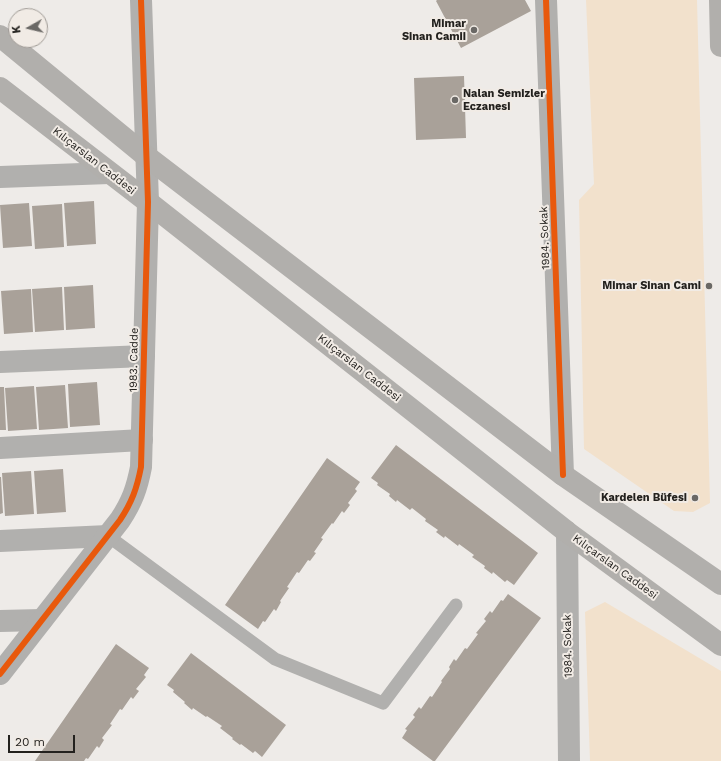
<!DOCTYPE html>
<meta charset="utf-8">
<style>
body{margin:0}
#map{position:relative;width:721px;height:761px;overflow:hidden;background:#eeebe8;font-family:"Work Sans",sans-serif}
canvas{display:block}
.north{position:absolute;left:8px;top:8px;width:40px;height:40px;box-sizing:border-box;background:#f1ebe5;border:1px solid #9f9a95;border-radius:50%;rotate:262deg;font-size:11px;font-weight:700;line-height:16px;text-align:center;color:#23211e}
.north::after{content:'';display:block;margin:auto;width:14px;height:18px;background:#6a6865;clip-path:polygon(50% 0,100% 100%,50% 72%,0 100%)}
.scale{position:absolute;left:8px;top:735px;width:67px;height:18px;box-sizing:border-box;border:2px solid #23211e;border-top:0;padding-left:5px;font-size:12px;line-height:14px;white-space:nowrap;color:#23211e;-webkit-text-stroke:3px #f1ebe5;paint-order:stroke}
</style>
<div id="map">
<canvas width="721" height="761"></canvas>
<div class="north">K</div>
<div class="scale">20 m</div>
</div>
<script>
const ctx = document.querySelector('canvas').getContext('2d');
ctx.lineJoin = 'round';
function fill(path, color) { ctx.fillStyle = color; ctx.fill(path, 'evenodd'); }
function stroke(path, color, width, dash) { ctx.strokeStyle = color; ctx.lineWidth = width; ctx.lineCap = dash ? 'butt' : 'round'; ctx.setLineDash(dash || []); ctx.stroke(path); }
function label(font, color, halo, rows, align = 'center') {
  ctx.font = font + ' "Work Sans",sans-serif'; ctx.lineWidth = 4; ctx.setLineDash([]); ctx.textBaseline = 'middle'; ctx.strokeStyle = halo; ctx.fillStyle = color; for (const [text, x, y, turn = 0] of rows) {
    ctx.save(); ctx.translate(x, y); ctx.rotate((+turn || 0) * Math.PI / 180); ctx.textAlign = isNaN(turn) ? turn : align; if (halo) ctx.strokeText(text, 0, 0); ctx.fillText(text, 0, 0); ctx.restore();
  }
}
fill(new Path2D(`
 M 586,0 L 697,0 L 710,503 L 693,512 L 674,511 L 584,449 L 579,200 L 594,184 Z
 M 605,602 L 721,671 L 721,761 L 590,761 L 585,612 Z`), '#f2e1cc');
fill(new Path2D(`
 M 437,0 L 525,0 L 531,11 L 461,48 L 436,1 Z
 M 464,76 L 466,138 L 416,140 L 414,78 Z
 M 94,201 L 96,244 L 67,246 L 64,203 Z
 M 29,203 L 32,246 L 3,248 L 0,205 Z
 M 62,204 L 64,247 L 35,249 L 32,206 Z
 M 93,285 L 95,328 L 66,330 L 64,287 Z
 M 62,287 L 64,330 L 35,332 L 32,289 Z
 M 31,289 L 33,332 L 4,334 L 1,291 Z
 M 97,382 L 100,425 L 70,427 L 68,384 Z
 M 65,385 L 68,428 L 39,430 L 36,387 Z
 M 34,386 L 37,429 L 8,431 L 5,388 Z
 M 0,387 L 4,387 L 6,430 L 0,430 Z
 M 396,445 L 538,553 L 514,585 L 507,580 L 505,582 L 493,572 L 492,574 L 484,568 L 485,566 L 472,557 L 474,555 L 459,544 L 458,546 L 445,536 L 444,538 L 436,532 L 438,530 L 425,521 L 426,519 L 412,508 L 410,510 L 397,500 L 396,502 L 389,496 L 390,494 L 377,485 L 378,483 L 371,478 Z
 M 327,458 L 360,482 L 355,489 L 357,491 L 348,503 L 350,505 L 344,513 L 342,511 L 333,524 L 332,523 L 321,538 L 323,539 L 314,552 L 316,553 L 310,561 L 308,560 L 299,573 L 297,572 L 287,587 L 289,588 L 280,601 L 281,602 L 276,611 L 274,609 L 265,622 L 263,621 L 258,629 L 225,605 Z
 M 63,469 L 66,512 L 37,514 L 34,471 Z
 M 31,471 L 34,514 L 5,516 L 2,473 Z
 M 0,477 L 1,477 L 3,513 L 0,514 Z
 M 508,594 L 541,618 L 435,761 L 433,761 L 402,738 L 407,730 L 405,729 L 415,717 L 413,715 L 419,707 L 421,709 L 430,696 L 432,697 L 442,682 L 441,681 L 450,669 L 449,667 L 454,659 L 456,661 L 465,648 L 467,649 L 478,634 L 476,633 L 486,621 L 484,619 L 490,611 L 492,613 L 501,600 L 503,601 Z
 M 116,644 L 149,668 L 144,675 L 146,677 L 136,689 L 139,691 L 133,699 L 131,697 L 122,710 L 120,709 L 110,724 L 112,725 L 102,738 L 104,740 L 99,748 L 97,746 L 88,759 L 86,758 L 84,761 L 35,761 Z
 M 191,653 L 286,725 L 262,757 L 255,751 L 253,753 L 241,744 L 240,745 L 232,739 L 233,738 L 220,728 L 222,726 L 207,716 L 206,717 L 193,708 L 192,710 L 184,703 L 185,702 L 173,692 L 174,690 L 167,685 Z`), '#a9a199');
stroke(new Path2D(`
 M 108,536 L 275,659 L 383,703 L 456,605`), '#b1b0ae', 13);
stroke(new Path2D(`
 M 546,0 L 563,475
 M 0,177 L 109,173
 M 0,362 L 144,356
 M 0,448 L 142,440
 M 567,532 L 569,761
 M 0,541 L 108,536
 M 0,621 L 42,620`), '#b1b0ae', 22);
stroke(new Path2D(`
 M 0,674 L 120,520 C 132,502 137,488 141,467 L 148,202 L 141,0`), '#b1b0ae', 22);
stroke(new Path2D(`
 M 720,0 L 721,46
 M 0,36 L 146,156 L 563,475 L 721,584
 M 0,88 L 148,202 L 567,532 L 721,645`), '#b1afac', 22);
stroke(new Path2D(`
 M 546,0 L 563,475
 M 0,674 L 120,520 C 132,502 137,488 141,467 L 148,202 L 141,0`), '#e8590c', 6);
for (const [x, y, r, color] of [
 [474,30,4,"#6a6865"],
 [455,100,4,"#6a6865"],
 [709,286,4,"#6a6865"],
 [695,498,4,"#6a6865"]
]) { const dot = new Path2D(); dot.arc(x, y, r, 0, 2 * Math.PI); ctx.fillStyle = color; ctx.fill(dot); stroke(dot, '#f1ebe5', 1.5); }
label('bold 11px', '#23211e', '#f1ebe5', [
 ["Mimar",466,24],
 ["Sinan Camii",466,37],
 ["Nalan Semizler",463,94,"left"],
 ["Eczanesi",463,107,"left"],
 ["Mimar Sinan Cami",701,286],
 ["Kardelen Büfesi",687,498]
], 'right');
label('11px', '#23211e', '#f1ebe5', [
 ["Kılıçarslan Caddesi",94,161,38],
 ["1984. Sokak",545,238,-92],
 ["1983. Cadde",134,360,-89],
 ["Kılıçarslan Caddesi",359,368,38],
 ["Kılıçarslan Caddesi",615,567,36],
 ["1984. Sokak",568,646,-91]
]);
</script>
